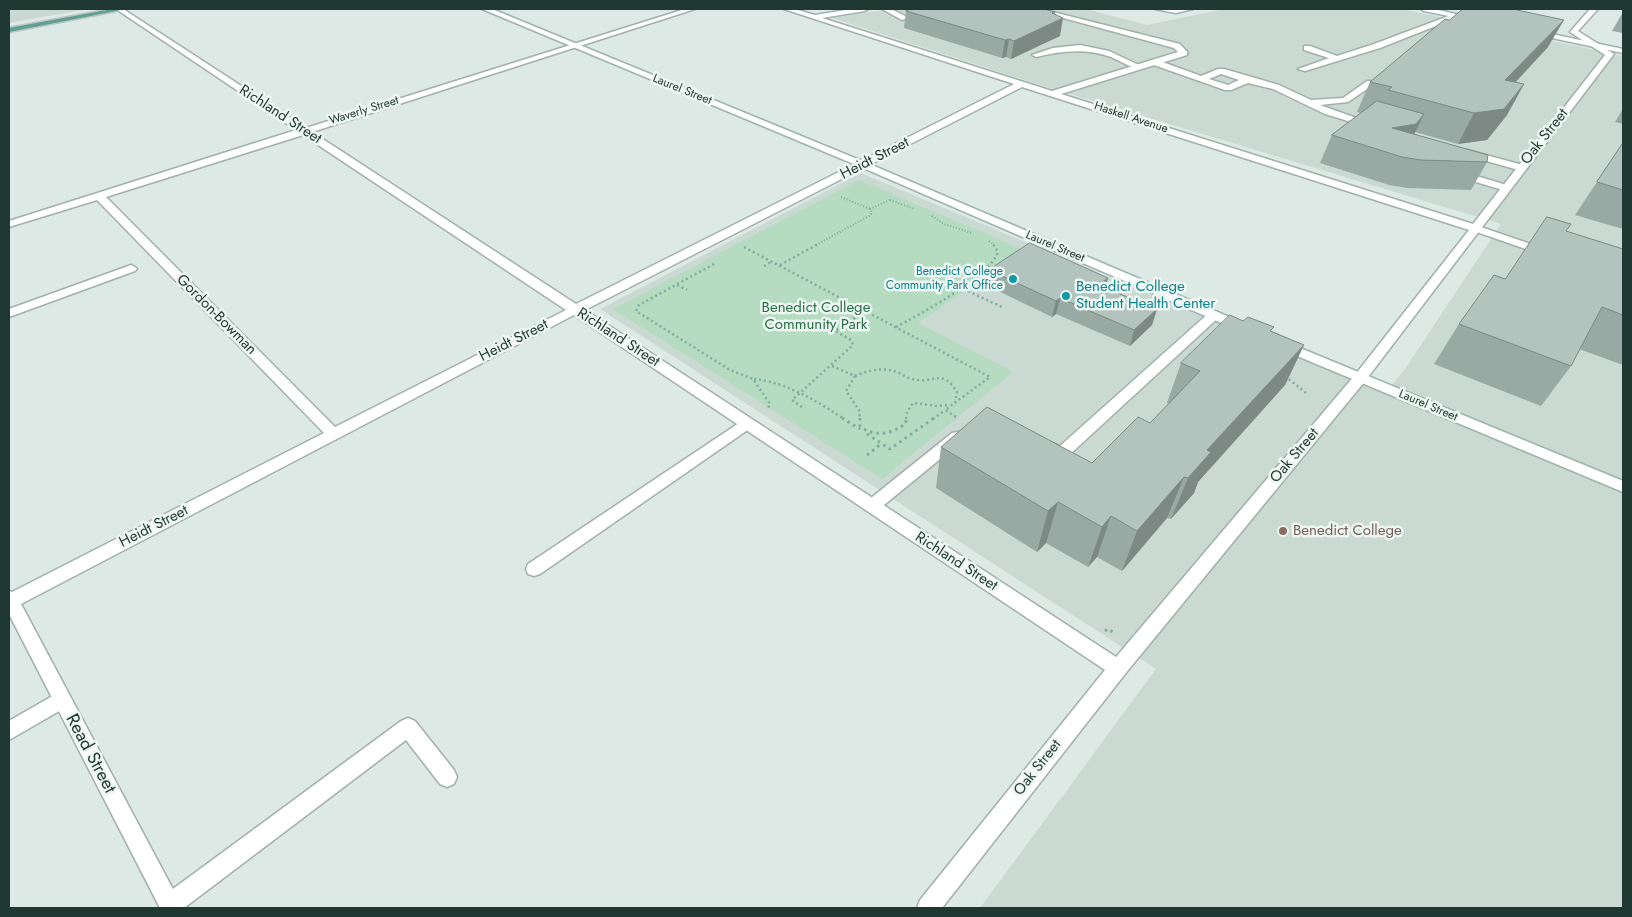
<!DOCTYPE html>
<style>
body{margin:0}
#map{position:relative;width:1632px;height:917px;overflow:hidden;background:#dde9e4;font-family:Jost,sans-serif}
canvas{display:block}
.frame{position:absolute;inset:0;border:10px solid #1f3932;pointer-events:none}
</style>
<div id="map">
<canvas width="1632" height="917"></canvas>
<div class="frame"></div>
</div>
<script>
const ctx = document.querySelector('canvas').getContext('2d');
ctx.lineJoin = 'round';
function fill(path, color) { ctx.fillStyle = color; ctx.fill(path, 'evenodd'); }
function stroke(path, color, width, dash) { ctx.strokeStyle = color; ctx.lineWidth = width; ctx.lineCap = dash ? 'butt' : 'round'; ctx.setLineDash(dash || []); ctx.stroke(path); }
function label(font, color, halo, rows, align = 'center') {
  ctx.font = font + ' Jost,sans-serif'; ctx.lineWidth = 5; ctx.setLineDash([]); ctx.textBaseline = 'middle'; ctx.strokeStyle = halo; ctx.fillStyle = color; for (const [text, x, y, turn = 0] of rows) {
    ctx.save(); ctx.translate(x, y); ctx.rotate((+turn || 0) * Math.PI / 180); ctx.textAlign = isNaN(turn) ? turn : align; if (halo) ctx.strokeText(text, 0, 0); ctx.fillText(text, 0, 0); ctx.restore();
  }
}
fill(new Path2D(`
 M 9,9 L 88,9 L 9,23 Z
 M 890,9 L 1086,9 L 1147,25 L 1224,9 L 1402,9 L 1623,56 L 1623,908 L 980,908 L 1156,669 L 600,309 L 861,173 L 1385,393 L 1405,369 L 1501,224 L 1040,85 L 832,18 Z`), '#cbd9d3');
fill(new Path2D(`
 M 859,180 L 1024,250 L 918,323 L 1013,372 L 882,479 L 613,309 Z`), '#b5dbc0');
const lane = new Path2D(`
 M 882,9 L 891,9 L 909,18 L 902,20 Z
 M 1030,9 L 1041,9 L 1180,44 L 1188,53 L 1181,55 L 1174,48 Z
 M 1155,9 L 1193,9 L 1176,13 Z
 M 1454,14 L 1461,16 L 1380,48 L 1305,71 L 1298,69 L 1329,58 L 1304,50 L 1304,46 L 1310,46 L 1337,56 L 1374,44 Z
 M 1080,45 L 1109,51 L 1143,67 C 1136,72 1119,60 1111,57 C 1085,48 1062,51 1036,57 L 1032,55 L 1053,48 Z
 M 1151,60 L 1157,60 L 1201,76 L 1218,69 L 1224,69 L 1279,85 L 1311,100 L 1343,98 L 1367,81 L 1373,81 L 1373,85 L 1348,102 L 1320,105 L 1376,125 L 1371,128 L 1325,114 L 1273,89 L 1248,83 L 1231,90 L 1225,90 L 1151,64 ZM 1221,74 L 1239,80 L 1228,85 L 1209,79 Z
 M 1468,150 L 1526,166 L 1527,168 L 1522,171 L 1465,155 L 1463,153 Z
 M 1460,171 L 1510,186 L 1511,188 L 1506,191 L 1456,176 L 1455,174 Z
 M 1475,225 L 1551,251 L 1553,253 L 1547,256 L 1543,255 L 1471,230 L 1470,228 L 1471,226 Z
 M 131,265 L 135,267 L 137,269 L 135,271 L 9,317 L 9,309 Z
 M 1214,311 L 1218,312 L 1220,315 L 1218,318 L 1067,457 C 1059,459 1047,454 1043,447 L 1045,443 L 1050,442 L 1060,446 L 1210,312 Z
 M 747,419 L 752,421 L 754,424 L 752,427 L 540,574 L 534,576 L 528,574 L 526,569 L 528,564 L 742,421 Z
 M 957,432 L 962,433 L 964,437 L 962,441 L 878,510 L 872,512 L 866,510 L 864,506 L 866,502 L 952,433 Z
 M 61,691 L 68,694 L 71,700 L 68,706 L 9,740 L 9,721 Z
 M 408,718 L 415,721 L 454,770 L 457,777 L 454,784 L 447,787 L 440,784 L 406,740 L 184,908 L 160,908 L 159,905 L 162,897 L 401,721 Z`);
const street = new Path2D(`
 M 116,9 L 123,9 L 306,128 L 685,9 L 695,9 L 312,132 L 576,304 L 1014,84 L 784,9 L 794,9 L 815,15 L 852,9 L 868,9 L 865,11 L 822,18 L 1052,91 L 1181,51 L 1187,51 L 1187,55 L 1061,94 L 1473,224 L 1605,55 L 1570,32 L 1590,9 L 1598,9 L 1578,31 L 1614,54 L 1365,381 L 1125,674 L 942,908 L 917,908 L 920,900 L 1105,670 L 574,315 L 21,604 L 183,908 L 160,908 L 9,614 L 9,591 L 12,592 L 324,433 L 97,200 L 9,227 L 9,221 L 296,130 ZM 1022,87 L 1469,230 L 1355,375 L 1116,657 L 585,310 ZM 303,135 L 566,310 L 335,427 L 106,197 Z`);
const secondary = new Path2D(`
 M 482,9 L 492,9 L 867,163 L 1248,325 L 1250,328 L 1248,331 L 1240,331 L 861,167 Z
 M 1421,9 L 1434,9 L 1478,19 L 1474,21 L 1424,11 Z
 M 1533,30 L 1623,49 L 1623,53 L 1533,34 Z
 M 1283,341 L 1623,481 L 1623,492 L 1278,348 L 1276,345 Z`);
const primary = new Path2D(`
 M 112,9 L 126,9 L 9,32 L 9,28 Z`);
stroke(lane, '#a0b1ab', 3);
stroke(street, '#a0b1ab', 3);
stroke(secondary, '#9cb5ac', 3);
stroke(primary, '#bcc4c2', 3);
stroke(new Path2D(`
 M 841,197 L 870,209
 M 890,200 L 915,209
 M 932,216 L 944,224 L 972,233
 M 989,241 L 994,245
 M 816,245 L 869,216 L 872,213 L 870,209 L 890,200`), '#7dae9f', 2, [1, 2]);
stroke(new Path2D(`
 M 744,247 L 990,377 L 945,410 L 956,417
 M 714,264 L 639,305 L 636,311 L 730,370 L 753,379 L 770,404 L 767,410
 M 780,265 L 818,244
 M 764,266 L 771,262
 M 949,279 L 962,285
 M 677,285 L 687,290
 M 959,287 L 1002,307
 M 896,327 C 920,314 990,277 998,252 L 993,244
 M 832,366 L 855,376 C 869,370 883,367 897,372 C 902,374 907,378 912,379 C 932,385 942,367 957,392 L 955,402
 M 855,376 L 846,391 L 859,410 L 860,419
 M 1285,376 L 1306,393
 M 754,379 C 788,383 815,400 844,419
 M 802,407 L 792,400 L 853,345 L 851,340 L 835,331 L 865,311
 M 906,419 L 907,412 L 913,403 L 938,406 L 949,405
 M 933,419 L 945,410`), '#7dae9f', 2.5, [2, 3]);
stroke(new Path2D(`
 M 842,418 L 860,429
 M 860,418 L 860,426 C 874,438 893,434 906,423 L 906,418
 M 867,434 L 890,449 L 934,418
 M 867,455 L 881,444
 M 1105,631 L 1108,629 L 1116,634`), '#7dae9f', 3, [2.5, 4]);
fill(lane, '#fff');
fill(street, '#fff');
fill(secondary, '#fff');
fill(primary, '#60a091');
fill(new Path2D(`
 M 906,11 L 1055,12 L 1054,14 L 1060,36 L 1011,59 L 1006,57 L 1002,58 L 904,28 Z
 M 1623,12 L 1623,33 L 1612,31 Z
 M 1449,20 L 1548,47 L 1516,82 L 1524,84 L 1507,115 L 1487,140 L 1458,144 L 1415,132 L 1414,134 L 1487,162 L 1471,190 L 1407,188 L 1389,185 L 1320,163 L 1332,135 L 1361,113 L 1357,112 L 1370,82 Z
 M 1623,109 L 1623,124 L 1615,122 Z
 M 1623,143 L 1623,229 L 1575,215 Z
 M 1566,231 L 1623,249 L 1623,365 L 1579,349 L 1571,366 L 1541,406 L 1434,364 L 1459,324 L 1505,279 Z
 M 989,270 L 1105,288 L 1157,309 L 1152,325 L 1130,346 L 1056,314 L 1052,317 L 986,285 Z
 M 1272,331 L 1304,345 L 1285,385 L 1198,482 L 1194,493 L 1171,519 L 1167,518 L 1122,571 L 1097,557 L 1088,567 L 1046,543 L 1037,552 L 936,488 L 941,447 L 1092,463 L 1150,423 L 1169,404 L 1167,403 L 1181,363 Z`), '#99a9a3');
fill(new Path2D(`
 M 1055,12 L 1053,23 L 1063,18 L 1060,36 L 1011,59 L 1014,41 L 1052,13 Z
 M 1564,20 L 1548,47 L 1489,110 L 1505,80 Z
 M 1009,39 L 1006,57 L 1002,58 L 1005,40 Z
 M 1524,84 L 1507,115 L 1487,140 L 1458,144 L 1474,113 Z
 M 1424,114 L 1411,141 L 1392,128 Z
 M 1108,278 L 1104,293 L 1098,285 Z
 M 1060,298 L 1056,314 L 1052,317 L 1056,301 Z
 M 1157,309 L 1152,325 L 1130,346 L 1134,330 Z
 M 1304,345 L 1285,385 L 1198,482 L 1194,493 L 1171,519 L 1188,478 L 1207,450 Z
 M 1184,477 L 1167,518 L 1122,571 L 1137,531 Z
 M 1058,502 L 1046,543 L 1037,552 L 1048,511 Z
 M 1111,516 L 1097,557 L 1088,567 L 1102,527 Z`), '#7d8984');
const building = new Path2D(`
 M 911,9 L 1044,9 L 1055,12 L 1052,13 L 1063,18 L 1014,41 L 1009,39 L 1005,40 L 906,11 Z
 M 1463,9 L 1518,9 L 1517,10 L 1564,20 L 1505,80 L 1524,84 L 1504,109 L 1474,113 L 1388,90 L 1392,87 L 1370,82 L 1445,19 L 1449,20 Z
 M 1377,101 L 1424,114 L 1416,124 L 1392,128 L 1488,155 L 1487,162 L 1421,160 L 1402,157 L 1332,135 Z
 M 1623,143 L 1623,190 L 1597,182 Z
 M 1547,217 L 1571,224 L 1566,231 L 1623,249 L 1623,315 L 1602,307 L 1571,366 L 1459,324 L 1494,275 L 1505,279 Z
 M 1030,243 L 1108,278 L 1098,285 L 1157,309 L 1134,330 L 1060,298 L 1056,301 L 989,270 Z
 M 1230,315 L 1243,321 L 1248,317 L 1274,327 L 1270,331 L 1304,345 L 1207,450 L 1211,452 L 1188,478 L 1184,477 L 1137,531 L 1111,516 L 1102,527 L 1058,502 L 1048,511 L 941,447 L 987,407 L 1092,463 L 1138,417 L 1150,423 L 1200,371 L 1181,363 Z`);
fill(building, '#b2c4bd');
stroke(building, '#7d8984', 1);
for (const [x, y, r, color] of [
 [1013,279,5,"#0f9aa8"],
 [1066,296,5,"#0f9aa8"],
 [1283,531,5,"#8d6e63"]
]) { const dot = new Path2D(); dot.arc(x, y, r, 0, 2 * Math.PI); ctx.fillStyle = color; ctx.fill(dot); stroke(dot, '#edf6f2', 2); }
label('12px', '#1f3932', '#edf6f2', [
 ["Laurel Street",682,90,22],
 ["Waverly Street",364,111,-17],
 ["Haskell Avenue",1131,118,18],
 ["Laurel Street",1055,247,23],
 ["Laurel Street",1428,406,23]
]);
label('12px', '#0d838f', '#edf6f2', [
 ["Benedict College",1003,272],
 ["Community Park Office",1003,286]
], 'right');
label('15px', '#1f3932', '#edf6f2', [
 ["Richland Street",280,115,33],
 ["Oak Street",1545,137,-52],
 ["Heidt Street",875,159,-27],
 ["Gordon-Bowman",216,315,45],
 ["Richland Street",618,338,33],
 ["Heidt Street",514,341,-27],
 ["Oak Street",1295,456,-50],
 ["Heidt Street",154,527,-27],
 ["Richland Street",956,562,33],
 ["Oak Street",1038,768,-52]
]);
label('15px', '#0d838f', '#edf6f2', [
 ["Benedict College",1076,287],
 ["Student Health Center",1076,304]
], 'left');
label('15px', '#297046', '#edf6f2', [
 ["Benedict College",816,308],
 ["Community Park",816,325]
]);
label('15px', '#785e54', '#edf6f2', [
 ["Benedict College",1293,531]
], 'left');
label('18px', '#1f3932', '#edf6f2', [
 ["Read Street",90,754,62]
]);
</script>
